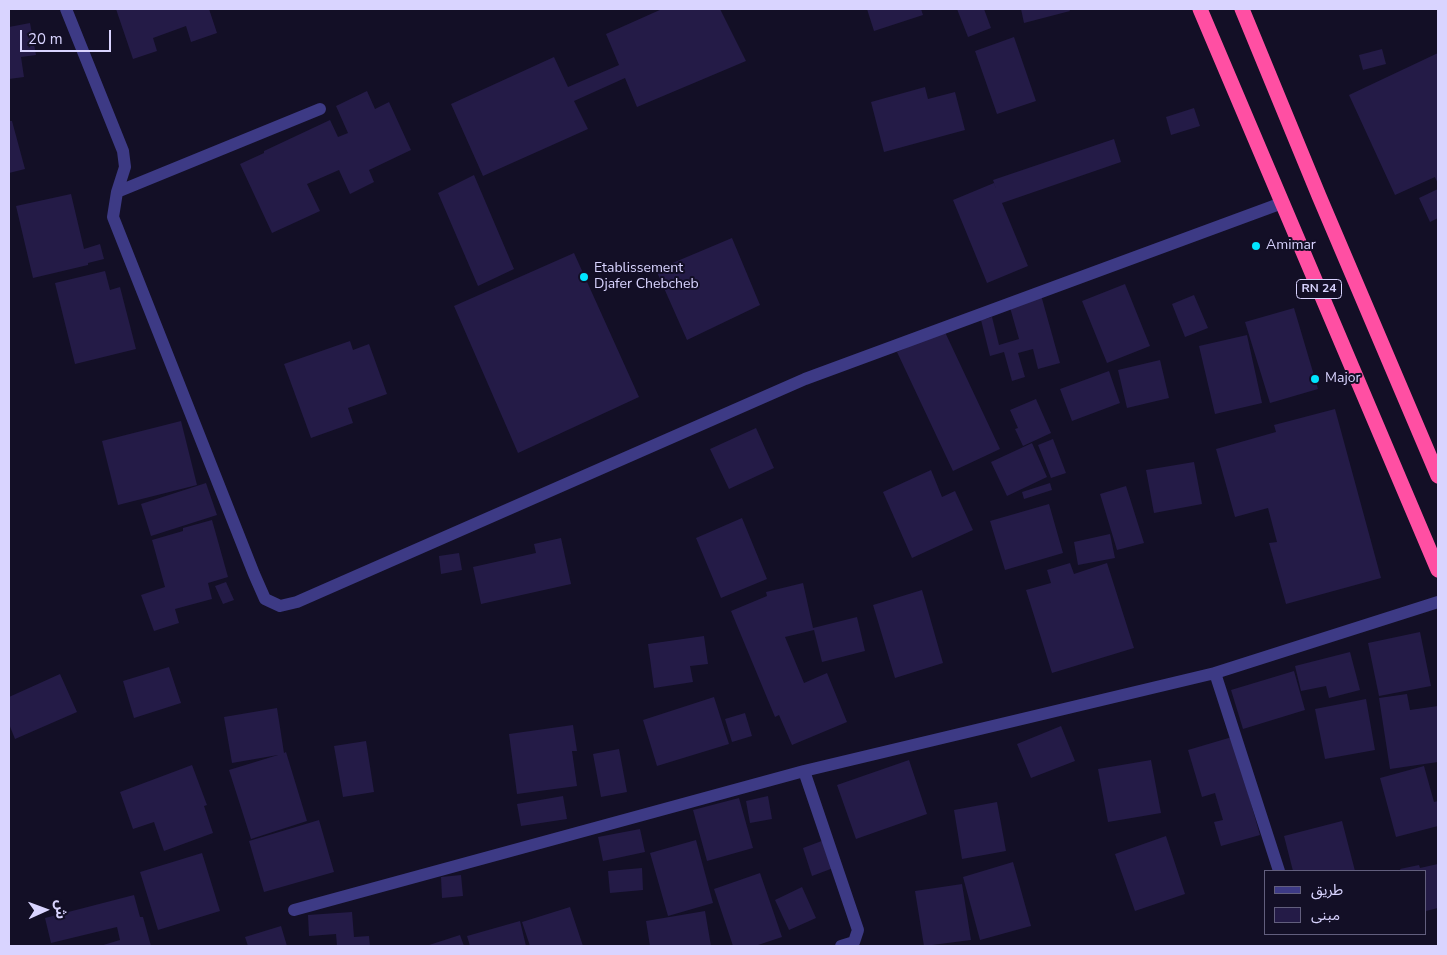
<!DOCTYPE html>
<meta charset="utf-8">
<style>
body{margin:0}
#map{position:relative;width:1447px;height:955px;overflow:hidden;background:#130f26;font-family:"Nunito Sans","Noto Sans Arabic",sans-serif}
canvas{display:block}
.frame{position:absolute;inset:0;border:10px solid #d9d4ff;pointer-events:none}
.legend{position:absolute;left:1264px;top:870px;width:162px;height:65px;box-sizing:border-box;background:#130f26;border:1px solid #625e7d;margin:0;padding:6px 9px;list-style:none;font-size:15px;color:#d9d4ff}
.legend li{display:flex;align-items:center;gap:10px;height:25px}
.legend b{width:25px;border:1px solid #625e7d}
.north{position:absolute;left:20px;top:885px;width:50px;height:50px;-webkit-text-stroke:4px #130f26;paint-order:stroke;rotate:88deg;font-size:14px;font-weight:700;line-height:20px;text-align:center;color:#d9d4ff}
.north::after{content:'';display:block;margin:auto;width:18px;height:22px;background:#d9d4ff;clip-path:polygon(50% 0,100% 100%,50% 72%,0 100%)}
.scale{position:absolute;left:20px;top:30px;width:91px;height:22px;box-sizing:border-box;border:2px solid #d9d4ff;border-top:0;padding-left:6px;font-size:15px;line-height:18px;white-space:nowrap;color:#d9d4ff;-webkit-text-stroke:4px #130f26;paint-order:stroke}
</style>
<div id="map">
<canvas width="1447" height="955"></canvas>
<div class="frame"></div>
<ul class="legend">
<li><b style="height:6px;background:#3d3a85"></b>طريق</li>
<li><b style="height:14px;background:#241b47"></b>مبنى</li>
</ul>
<div class="north">ش</div>
<div class="scale">20 m</div>
</div>
<script>
const ctx = document.querySelector('canvas').getContext('2d');
ctx.lineJoin = 'round';
function fill(path, color) { ctx.fillStyle = color; ctx.fill(path, 'evenodd'); }
function stroke(path, color, width, dash) { ctx.strokeStyle = color; ctx.lineWidth = width; ctx.lineCap = dash ? 'butt' : 'round'; ctx.setLineDash(dash || []); ctx.stroke(path); }
function label(font, color, halo, rows, align = 'center') {
  ctx.font = font + ' "Nunito Sans",sans-serif'; ctx.lineWidth = 4; ctx.setLineDash([]); ctx.textBaseline = 'middle'; ctx.strokeStyle = halo; ctx.fillStyle = color; for (const [text, x, y, turn = 0] of rows) {
    ctx.save(); ctx.translate(x, y); ctx.rotate((+turn || 0) * Math.PI / 180); ctx.textAlign = isNaN(turn) ? turn : align; if (halo) ctx.strokeText(text, 0, 0); ctx.fillText(text, 0, 0); ctx.restore();
  }
}
fill(new Path2D(`
 M 116,9 L 209,9 L 217,33 L 191,42 L 186,26 L 153,38 L 157,51 L 133,59 Z
 M 662,9 L 720,9 L 746,61 L 637,107 L 625,78 L 574,101 L 588,129 L 483,176 L 451,104 L 554,57 L 568,87 L 619,65 L 606,34 Z
 M 867,9 L 921,9 L 923,15 L 874,31 Z
 M 957,9 L 984,9 L 991,28 L 968,37 Z
 M 1021,9 L 1069,9 L 1070,11 L 1024,23 Z
 M 30,23 L 36,55 L 21,57 L 24,77 L 9,79 L 9,27 Z
 M 1014,37 L 1036,101 L 997,114 L 975,51 Z
 M 1382,49 L 1386,64 L 1363,70 L 1359,55 Z
 M 1438,53 L 1438,184 L 1435,177 L 1395,195 L 1349,95 Z
 M 925,87 L 928,99 L 955,92 L 965,130 L 884,152 L 871,102 Z
 M 367,91 L 375,109 L 389,102 L 411,150 L 369,170 L 374,182 L 350,194 L 339,170 L 307,184 L 320,211 L 272,233 L 240,164 L 264,153 L 264,151 L 330,120 L 338,137 L 348,133 L 336,106 Z
 M 1194,108 L 1200,126 L 1171,135 L 1166,117 Z
 M 9,121 L 12,121 L 25,169 L 9,173 Z
 M 1114,139 L 1121,162 L 1002,203 L 1028,266 L 987,283 L 953,200 L 994,183 L 997,191 L 993,180 Z
 M 474,175 L 514,269 L 478,286 L 438,193 Z
 M 1438,189 L 1438,218 L 1430,222 L 1419,198 Z
 M 71,194 L 84,249 L 100,244 L 104,259 L 88,263 L 88,265 L 33,278 L 16,206 Z
 M 732,238 L 760,305 L 687,340 L 656,270 Z
 M 574,253 L 639,397 L 518,453 L 454,306 Z
 M 105,271 L 110,290 L 120,287 L 136,349 L 75,364 L 55,283 Z
 M 1125,284 L 1150,346 L 1107,363 L 1082,301 Z
 M 1041,295 L 1060,363 L 1038,369 L 1033,349 L 1018,353 L 1025,377 L 1012,381 L 1004,352 L 990,356 L 981,320 L 992,317 L 999,345 L 1019,339 L 1009,304 Z
 M 1194,295 L 1208,328 L 1185,337 L 1172,304 Z
 M 1294,308 L 1318,389 L 1270,403 L 1245,322 Z
 M 944,330 L 1000,449 L 953,471 L 897,352 Z
 M 1247,335 L 1262,403 L 1215,414 L 1199,346 Z
 M 350,341 L 353,350 L 369,344 L 387,394 L 348,408 L 353,423 L 311,438 L 284,364 Z
 M 1160,360 L 1169,398 L 1127,408 L 1118,370 Z
 M 1109,371 L 1120,403 L 1072,421 L 1060,389 Z
 M 1036,399 L 1051,433 L 1023,446 L 1015,429 L 1018,428 L 1010,410 Z
 M 1335,409 L 1381,578 L 1286,604 L 1269,543 L 1277,542 L 1268,508 L 1235,517 L 1216,449 L 1276,432 L 1274,425 Z
 M 181,421 L 197,485 L 118,505 L 102,441 Z
 M 756,428 L 774,468 L 729,489 L 710,449 Z
 M 1053,439 L 1066,473 L 1051,478 L 1038,445 Z
 M 1032,443 L 1047,477 L 1007,496 L 991,462 Z
 M 1194,462 L 1202,504 L 1154,513 L 1146,470 Z
 M 931,470 L 942,497 L 955,491 L 973,530 L 912,558 L 883,492 Z
 M 206,483 L 217,515 L 151,536 L 141,504 Z
 M 1050,483 L 1052,490 L 1024,499 L 1022,492 Z
 M 1126,486 L 1144,543 L 1117,550 L 1100,494 Z
 M 1049,504 L 1063,553 L 1005,570 L 990,521 Z
 M 742,518 L 767,579 L 721,598 L 696,538 Z
 M 212,520 L 228,577 L 208,583 L 212,599 L 175,609 L 179,623 L 154,631 L 141,595 L 165,587 L 152,540 L 183,531 L 183,528 Z
 M 1110,534 L 1115,558 L 1078,565 L 1074,542 Z
 M 561,538 L 571,584 L 481,604 L 473,567 L 536,553 L 534,544 Z
 M 459,553 L 462,570 L 441,574 L 439,556 Z
 M 1070,563 L 1074,574 L 1107,563 L 1134,648 L 1052,673 L 1026,590 L 1051,583 L 1047,570 Z
 M 226,582 L 234,600 L 223,604 L 215,586 Z
 M 803,583 L 813,628 L 857,617 L 865,651 L 822,662 L 814,630 L 785,637 L 804,683 L 827,673 L 847,722 L 792,745 L 779,715 L 775,717 L 731,611 L 767,596 L 766,592 Z
 M 922,590 L 943,663 L 895,678 L 873,605 Z
 M 1420,632 L 1431,686 L 1379,696 L 1368,643 Z
 M 704,636 L 708,664 L 690,666 L 693,682 L 654,688 L 648,644 Z
 M 1350,652 L 1360,690 L 1329,698 L 1326,686 L 1301,691 L 1295,666 Z
 M 169,667 L 181,703 L 134,718 L 123,681 Z
 M 1294,671 L 1305,710 L 1243,729 L 1231,690 Z
 M 60,674 L 77,712 L 15,739 L 9,724 L 9,697 Z
 M 1407,694 L 1410,710 L 1438,706 L 1438,762 L 1390,769 L 1379,698 Z
 M 714,697 L 729,744 L 657,766 L 643,720 Z
 M 1366,699 L 1375,750 L 1325,759 L 1315,709 Z
 M 277,708 L 284,753 L 286,752 L 307,821 L 251,839 L 229,770 L 278,755 L 232,763 L 224,717 Z
 M 745,713 L 752,736 L 732,742 L 725,719 Z
 M 573,725 L 577,751 L 572,751 L 577,786 L 517,794 L 509,734 Z
 M 1061,726 L 1075,761 L 1031,778 L 1017,744 Z
 M 1232,737 L 1260,835 L 1221,846 L 1214,822 L 1223,820 L 1215,793 L 1202,797 L 1188,750 Z
 M 366,741 L 374,792 L 343,797 L 334,746 Z
 M 619,749 L 627,792 L 601,797 L 593,754 Z
 M 909,760 L 927,814 L 856,839 L 837,785 Z
 M 1151,760 L 1161,813 L 1108,822 L 1098,769 Z
 M 192,765 L 207,805 L 204,806 L 213,833 L 164,851 L 154,822 L 133,829 L 120,792 Z
 M 1424,766 L 1434,802 L 1438,801 L 1438,826 L 1396,837 L 1380,778 Z
 M 563,796 L 567,819 L 521,826 L 517,804 Z
 M 768,796 L 772,819 L 750,823 L 746,801 Z
 M 739,798 L 753,848 L 707,861 L 693,810 Z
 M 997,802 L 1006,851 L 962,859 L 954,810 Z
 M 319,820 L 334,872 L 264,892 L 249,841 Z
 M 1342,821 L 1355,871 L 1293,871 L 1284,836 Z
 M 640,829 L 645,852 L 603,861 L 598,837 Z
 M 1166,836 L 1185,894 L 1135,911 L 1115,854 Z
 M 827,839 L 836,867 L 812,876 L 803,848 Z
 M 696,840 L 713,903 L 668,916 L 650,853 Z
 M 202,853 L 220,911 L 158,930 L 140,872 Z
 M 1013,862 L 1031,926 L 980,940 L 963,877 Z
 M 1438,864 L 1438,908 L 1426,911 L 1426,871 L 1401,871 L 1400,869 L 1419,865 L 1420,868 Z
 M 642,868 L 643,890 L 610,893 L 608,871 Z
 M 760,873 L 782,937 L 755,946 L 733,946 L 714,889 Z
 M 461,875 L 463,896 L 442,898 L 441,877 Z
 M 962,884 L 971,940 L 924,946 L 915,891 Z
 M 802,887 L 816,918 L 789,930 L 775,900 Z
 M 134,895 L 140,917 L 143,917 L 151,946 L 100,946 L 120,940 L 117,927 L 51,943 L 45,918 Z
 M 570,907 L 583,946 L 530,946 L 522,922 Z
 M 705,911 L 711,946 L 650,946 L 646,921 Z
 M 352,912 L 354,937 L 369,936 L 370,946 L 337,946 L 336,934 L 309,936 L 308,915 Z
 M 520,921 L 526,946 L 470,946 L 467,936 Z
 M 281,926 L 287,946 L 248,946 L 245,937 Z
 M 460,935 L 464,946 L 426,946 Z`), '#241b47');
stroke(new Path2D(`
 M 66,9 L 123,151 L 125,167 L 117,192 L 113,217 L 254,574 L 265,599 L 280,606 L 297,602 L 805,379 L 1282,203
 M 117,192 L 320,109
 M 1215,673 L 1279,871
 M 804,771 L 858,930 L 854,942 L 841,946
 M 294,910 L 804,771 L 1215,673 L 1438,602`), '#3d3a85', 12);
stroke(new Path2D(`
 M 1200,9 L 1438,570
 M 1242,9 L 1319,196 L 1438,476`), '#ff4fa3', 15);
for (const [x, y, r, color] of [
 [1256,246,5,"#00e5ff"],
 [584,277,5,"#00e5ff"],
 [1315,379,5,"#00e5ff"]
]) { const dot = new Path2D(); dot.arc(x, y, r, 0, 2 * Math.PI); ctx.fillStyle = color; ctx.fill(dot); stroke(dot, '#130f26', 2); }
for (const [x, y, w] of [
 [1319,289,45]
]) { const box = new Path2D(); box.roundRect(x - w / 2, y - 9.5, w, 19, 4); ctx.fillStyle = '#130f26'; ctx.fill(box); stroke(box, '#d9d4ff', 1); }
label('bold 12px', '#d9d4ff', null, [
 ["RN 24",1319,289]
]);
label('14px', '#d9d4ff', '#130f26', [
 ["Amimar",1266,246],
 ["Etablissement",594,269],
 ["Djafer Chebcheb",594,285],
 ["Major",1325,379]
], 'left');
</script>
